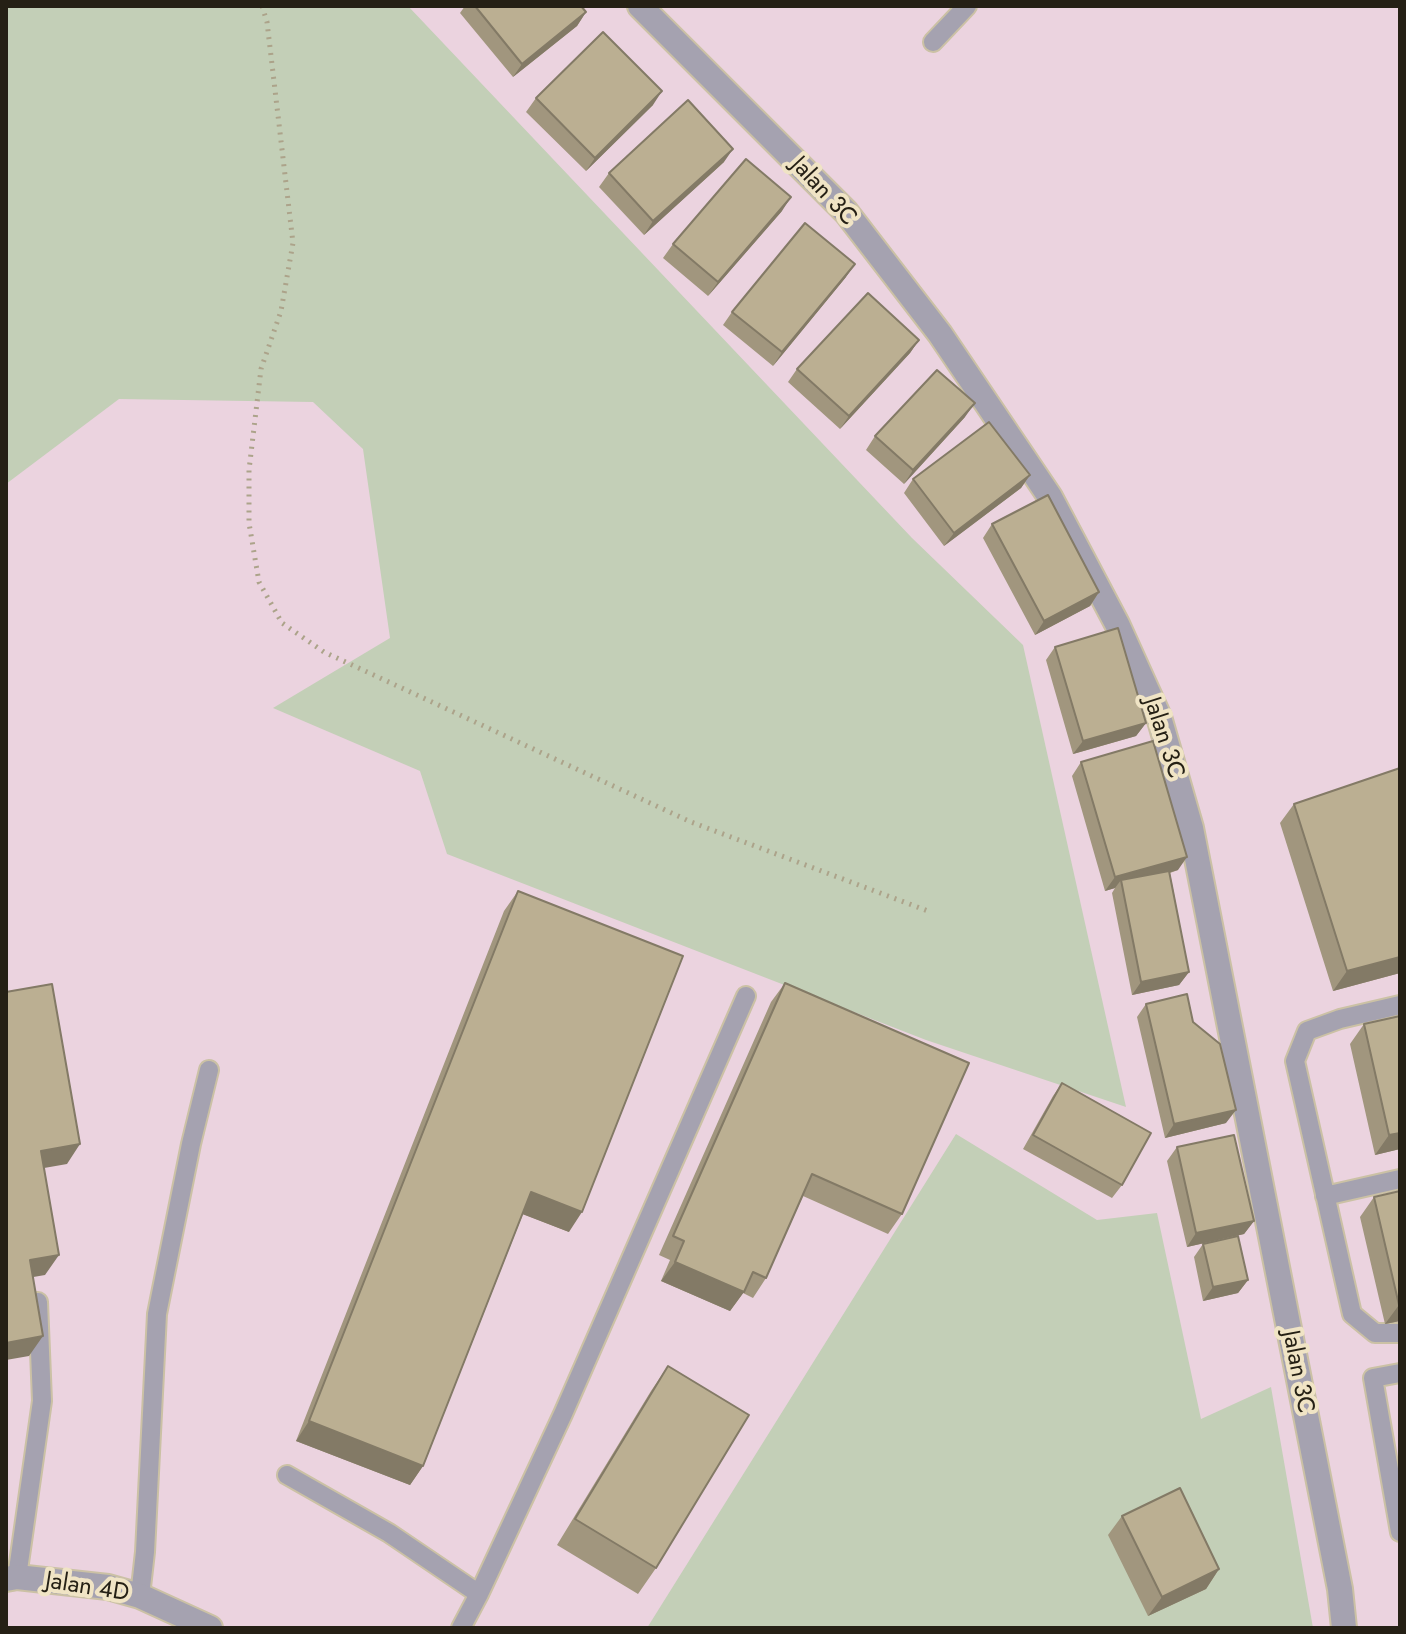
<!DOCTYPE html>
<style>
body{margin:0}
#map{position:relative;width:1406px;height:1634px;overflow:hidden;background:#f0e4c5;font-family:Jost,sans-serif}
canvas{display:block}
.frame{position:absolute;inset:0;border:8px solid #252015;pointer-events:none}
</style>
<div id="map">
<canvas width="1406" height="1634"></canvas>
<div class="frame"></div>
</div>
<script>
const ctx = document.querySelector('canvas').getContext('2d');
ctx.lineJoin = 'round';
function fill(path, color) { ctx.fillStyle = color; ctx.fill(path, 'evenodd'); }
function stroke(path, color, width, dash) { ctx.strokeStyle = color; ctx.lineWidth = width; ctx.lineCap = dash ? 'butt' : 'round'; ctx.setLineDash(dash || []); ctx.stroke(path); }
function label(font, color, halo, rows, align = 'center') {
  ctx.font = font + ' Jost,sans-serif'; ctx.lineWidth = 8; ctx.setLineDash([]); ctx.textBaseline = 'middle'; ctx.strokeStyle = halo; ctx.fillStyle = color; for (const [text, x, y, turn = 0] of rows) {
    ctx.save(); ctx.translate(x, y); ctx.rotate((+turn || 0) * Math.PI / 180); ctx.textAlign = isNaN(turn) ? turn : align; if (halo) ctx.strokeText(text, 0, 0); ctx.fillText(text, 0, 0); ctx.restore();
  }
}
fill(new Path2D(`
 M 6,6 L 1400,6 L 1400,1628 L 6,1628 Z`), '#ebd3df');
fill(new Path2D(`
 M 6,6 L 408,6 L 912,538 L 1023,645 L 1126,1107 L 926,1040 L 447,854 L 420,771 L 273,708 L 390,638 L 363,449 L 313,402 L 119,399 L 6,484 Z
 M 956,1134 L 1097,1220 L 1157,1213 L 1201,1419 L 1271,1387 L 1313,1628 L 647,1628 Z`), '#c3cfb7');
const service = new Path2D(`
 M 933,42 L 967,6
 M 1400,1005 L 1340,1019 L 1307,1031 L 1295,1061 L 1352,1314 L 1375,1333 L 1400,1333
 M 1325,1196 L 1400,1179
 M 1400,1373 L 1373,1378 L 1400,1532
 M 287,1475 L 389,1533 L 479,1594
 M 17,1577 L 42,1401 L 38,1302
 M 140,1596 L 145,1552 L 157,1314 L 191,1144 L 209,1070
 M 461,1628 L 479,1594 L 563,1414 L 746,996`);
const minor = new Path2D(`
 M 640,6 L 846,212 L 940,334 L 1050,497 L 1117,624 L 1159,717 L 1191,828 L 1340,1589 L 1344,1628
 M 6,1579 L 17,1577 L 108,1587 L 140,1596 L 210,1628`);
stroke(service, '#cbc1a5', 22);
stroke(minor, '#cbc1a5', 28);
stroke(new Path2D(`
 M 262,6 L 267,22 L 293,243 L 281,311 L 261,369 L 249,470 L 249,523 L 259,582 L 282,623 L 324,652 L 691,822 L 928,911`), '#aca38a', 5, [2, 6]);
stroke(service, '#a5a2b0', 18);
stroke(minor, '#a5a2b0', 24);
fill(new Path2D(`
 M 465,6 L 581,6 L 586,12 L 577,26 L 513,77 L 460,13 Z
 M 536,98 L 653,105 L 586,171 L 526,112 Z
 M 724,162 L 644,235 L 599,187 L 609,173 Z
 M 782,211 L 708,296 L 663,258 L 673,244 Z
 M 846,277 L 773,366 L 723,325 L 732,312 Z
 M 919,340 L 910,353 L 840,429 L 788,382 L 797,369 Z
 M 965,417 L 904,484 L 866,450 L 875,436 Z
 M 1030,475 L 1021,488 L 944,546 L 904,493 L 913,479 Z
 M 992,524 L 1099,592 L 1090,606 L 1035,635 L 983,538 Z
 M 1055,647 L 1146,723 L 1136,736 L 1073,754 L 1046,660 Z
 M 1081,762 L 1178,870 L 1170,873 L 1189,972 L 1179,985 L 1132,995 L 1112,893 L 1115,888 L 1105,891 L 1072,776 Z
 M 1294,804 L 1400,973 L 1333,991 L 1280,823 Z
 M 518,891 L 569,1232 L 523,1214 L 423,1466 L 410,1485 L 296,1441 L 504,911 Z
 M 785,983 L 902,1214 L 888,1234 L 803,1196 L 766,1278 L 753,1298 L 743,1293 L 730,1311 L 661,1281 L 670,1260 L 659,1255 L 771,1002 Z
 M 1146,1004 L 1193,1022 L 1226,1123 L 1165,1138 L 1137,1017 Z
 M 1364,1024 L 1400,1149 L 1375,1155 L 1350,1044 Z
 M 1062,1083 L 1122,1185 L 1112,1198 L 1023,1149 L 1053,1096 Z
 M 1177,1147 L 1254,1221 L 1244,1234 L 1187,1247 L 1167,1161 Z
 M 1400,1191 L 1400,1321 L 1385,1324 L 1360,1217 L 1374,1197 Z
 M 1203,1244 L 1248,1280 L 1238,1293 L 1203,1301 L 1194,1257 Z
 M 668,1366 L 656,1568 L 638,1594 L 557,1545 L 651,1391 Z
 M 1122,1516 L 1219,1569 L 1206,1589 L 1148,1616 L 1108,1535 Z`), '#a1967e');
fill(new Path2D(`
 M 586,12 L 577,26 L 513,77 L 522,64 Z
 M 662,91 L 653,105 L 586,171 L 595,158 Z
 M 733,149 L 724,162 L 644,235 L 653,221 Z
 M 791,197 L 782,211 L 708,296 L 718,282 Z
 M 855,264 L 846,277 L 773,366 L 782,352 Z
 M 919,340 L 910,353 L 840,429 L 849,416 Z
 M 975,403 L 965,417 L 904,484 L 913,470 Z
 M 1030,475 L 1021,488 L 944,546 L 954,533 Z
 M 1099,592 L 1090,606 L 1035,635 L 1044,621 Z
 M 1146,723 L 1136,736 L 1073,754 L 1083,741 Z
 M 1187,857 L 1178,870 L 1122,886 L 1121,880 L 1115,888 L 1105,891 L 1115,877 Z
 M 1400,957 L 1400,973 L 1333,991 L 1347,971 Z
 M 1189,972 L 1179,985 L 1132,995 L 1141,982 Z
 M 1236,1110 L 1226,1123 L 1165,1138 L 1174,1124 Z
 M 1400,1133 L 1400,1149 L 1375,1155 L 1389,1135 Z
 M 80,1144 L 67,1164 L 27,1171 L 41,1151 Z
 M 531,1192 L 582,1212 L 569,1232 L 517,1212 Z
 M 1254,1221 L 1244,1234 L 1187,1247 L 1196,1233 Z
 M 59,1255 L 45,1275 L 16,1280 L 30,1260 Z
 M 675,1262 L 744,1292 L 730,1311 L 661,1281 Z
 M 1248,1280 L 1238,1293 L 1203,1301 L 1213,1287 Z
 M 1400,1304 L 1400,1321 L 1385,1324 L 1399,1305 Z
 M 43,1336 L 29,1356 L 6,1360 L 6,1343 Z
 M 309,1421 L 423,1466 L 410,1485 L 296,1441 Z
 M 1219,1569 L 1206,1589 L 1148,1616 L 1162,1597 Z`), '#837a66');
const building = new Path2D(`
 M 475,6 L 581,6 L 586,12 L 522,64 Z
 M 603,32 L 662,91 L 595,158 L 536,98 Z
 M 688,100 L 733,149 L 653,221 L 609,173 Z
 M 746,159 L 791,197 L 718,282 L 673,244 Z
 M 805,223 L 855,264 L 782,352 L 732,312 Z
 M 868,293 L 919,340 L 849,416 L 797,369 Z
 M 937,370 L 975,403 L 913,470 L 875,436 Z
 M 989,422 L 1030,475 L 954,533 L 913,479 Z
 M 1048,495 L 1099,592 L 1044,621 L 992,524 Z
 M 1118,628 L 1146,723 L 1083,741 L 1055,647 Z
 M 1153,741 L 1187,857 L 1115,877 L 1081,762 Z
 M 1400,768 L 1400,957 L 1347,971 L 1294,804 Z
 M 1169,871 L 1189,972 L 1141,982 L 1121,880 Z
 M 518,891 L 683,956 L 582,1212 L 531,1192 L 423,1466 L 309,1421 Z
 M 785,983 L 969,1063 L 902,1214 L 812,1174 L 766,1278 L 753,1272 L 744,1292 L 675,1262 L 684,1241 L 673,1236 Z
 M 52,984 L 80,1144 L 41,1151 L 59,1255 L 30,1260 L 43,1336 L 6,1343 L 6,992 Z
 M 1187,994 L 1193,1022 L 1220,1044 L 1236,1110 L 1174,1124 L 1146,1004 Z
 M 1400,1016 L 1400,1133 L 1389,1135 L 1364,1024 Z
 M 1062,1083 L 1151,1133 L 1122,1185 L 1033,1135 Z
 M 1234,1135 L 1254,1221 L 1196,1233 L 1177,1147 Z
 M 1400,1191 L 1400,1304 L 1399,1305 L 1374,1197 Z
 M 1238,1236 L 1248,1280 L 1213,1287 L 1203,1244 Z
 M 668,1366 L 749,1415 L 656,1568 L 575,1519 Z
 M 1180,1488 L 1219,1569 L 1162,1597 L 1122,1516 Z`);
fill(building, '#bbaf92');
stroke(building, '#837a66', 2);
label('24px', '#252015', '#f0e4c5', [
 ["Jalan 3C",823,192,47],
 ["Jalan 3C",1163,738,72],
 ["Jalan 3C",1297,1372,79],
 ["Jalan 4D",87,1588,9]
]);
</script>
